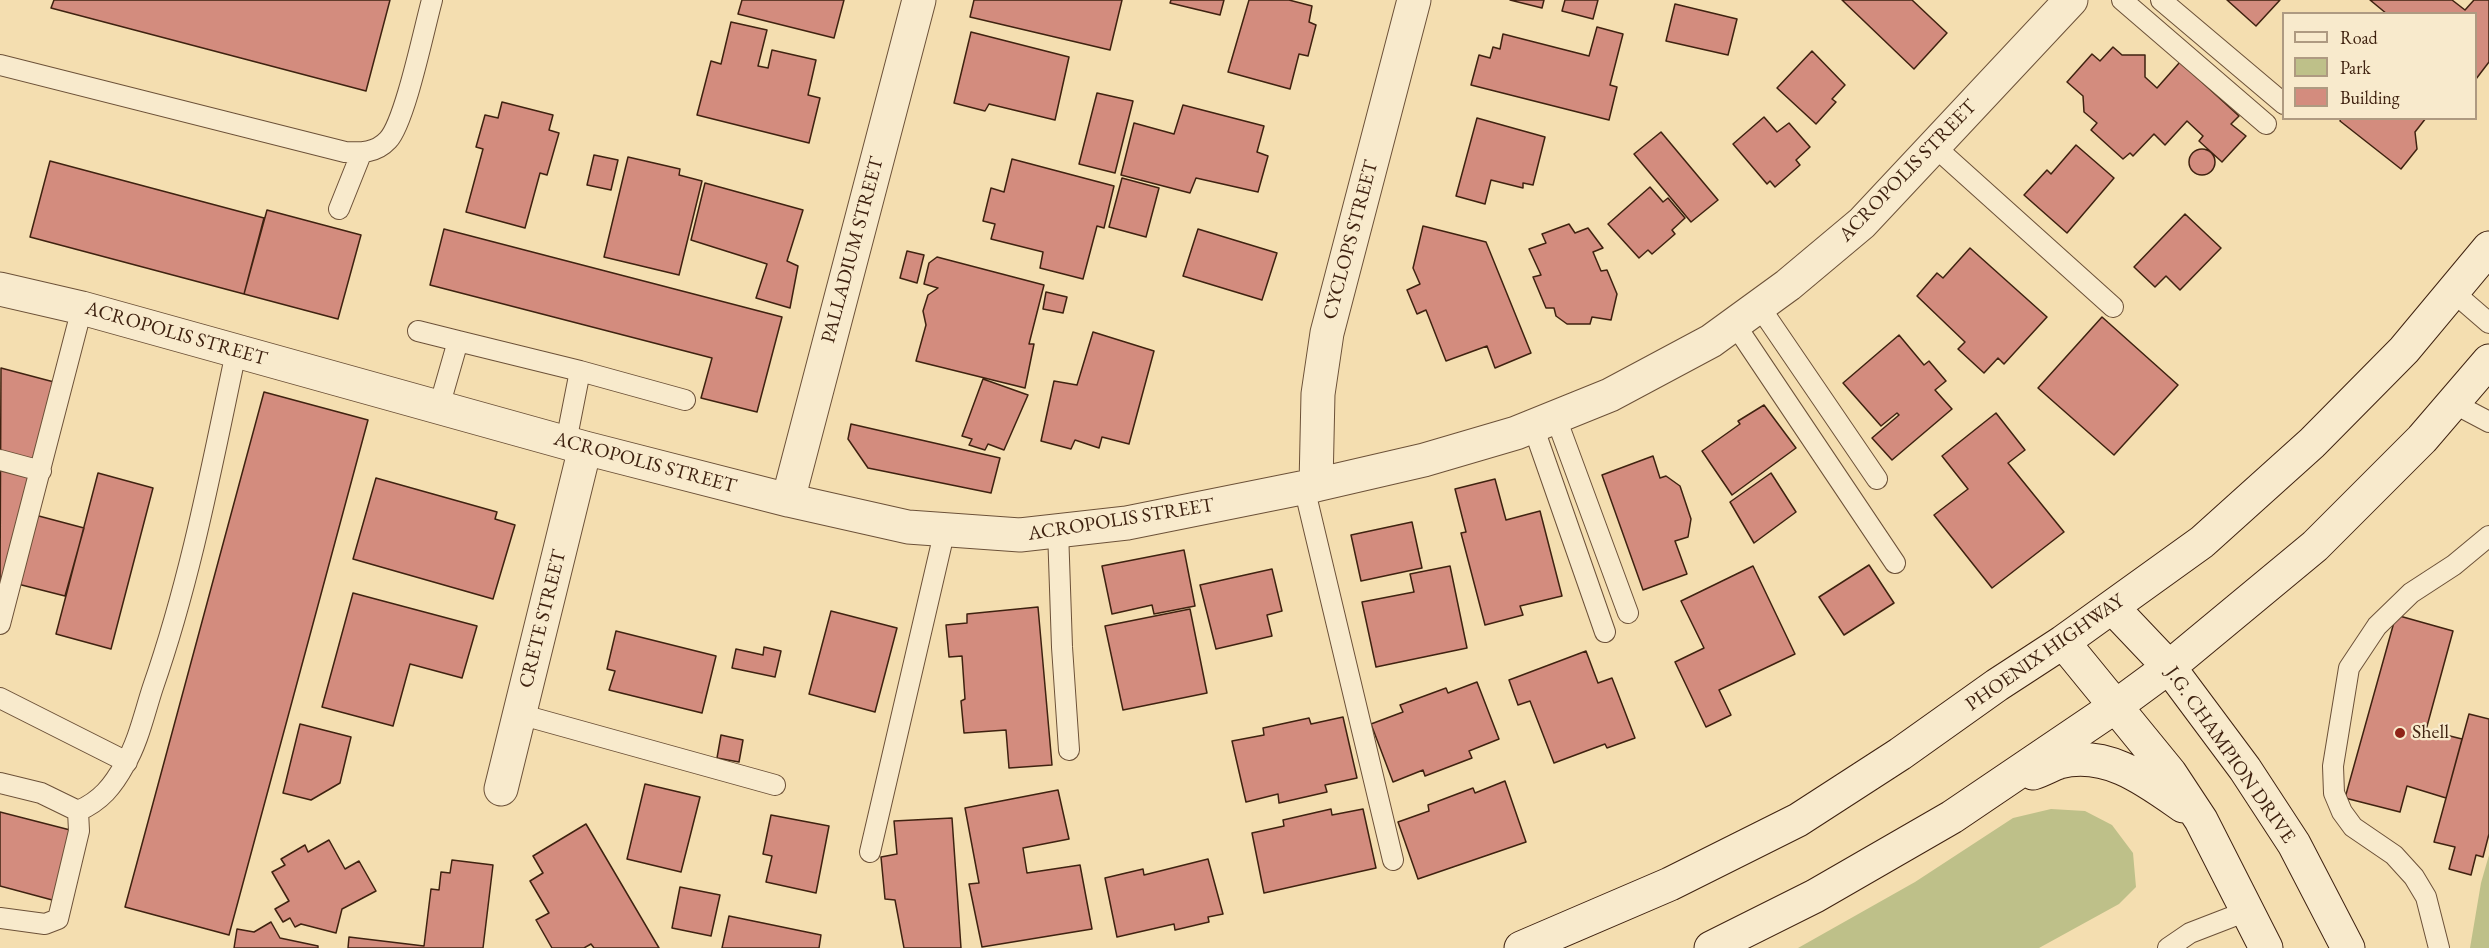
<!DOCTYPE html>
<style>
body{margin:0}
#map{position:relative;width:2489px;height:948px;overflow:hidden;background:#f4deb0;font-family:"EB Garamond",serif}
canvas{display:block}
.legend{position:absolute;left:2282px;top:12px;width:195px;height:108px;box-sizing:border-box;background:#f8eacc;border:2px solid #ae9a81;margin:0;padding:8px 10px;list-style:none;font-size:18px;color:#3f2210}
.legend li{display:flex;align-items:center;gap:12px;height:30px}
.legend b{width:30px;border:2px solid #ae9a81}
</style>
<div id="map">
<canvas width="2489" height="948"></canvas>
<ul class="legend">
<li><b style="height:8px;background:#f8eacc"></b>Road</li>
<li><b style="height:16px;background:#bec089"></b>Park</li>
<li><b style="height:16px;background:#d38c7e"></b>Building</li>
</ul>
</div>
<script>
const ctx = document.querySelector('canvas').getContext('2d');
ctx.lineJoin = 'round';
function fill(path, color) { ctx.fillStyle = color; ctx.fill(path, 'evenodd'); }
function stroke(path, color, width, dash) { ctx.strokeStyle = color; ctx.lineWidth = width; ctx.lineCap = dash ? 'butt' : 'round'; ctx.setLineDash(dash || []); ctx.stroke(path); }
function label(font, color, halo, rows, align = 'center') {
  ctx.font = font + ' "EB Garamond",serif'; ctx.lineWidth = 4.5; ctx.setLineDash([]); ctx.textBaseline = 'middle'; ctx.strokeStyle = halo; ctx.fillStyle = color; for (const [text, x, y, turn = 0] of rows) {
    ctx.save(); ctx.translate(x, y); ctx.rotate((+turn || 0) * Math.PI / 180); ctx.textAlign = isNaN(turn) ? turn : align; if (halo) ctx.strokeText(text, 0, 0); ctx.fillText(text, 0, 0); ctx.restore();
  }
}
fill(new Path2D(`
 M 2051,809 L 2085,811 L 2112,825 L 2133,853 L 2136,887 L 2119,904 L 2039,948 L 1798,948 L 1915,882 L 2013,818 Z
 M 2489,855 L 2489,948 L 2470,948 L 2481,883 Z`), '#bec089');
const building = new Path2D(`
 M 54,0 L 390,0 L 366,91 L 51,8 Z
 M 742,0 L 844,0 L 834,38 L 738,14 Z
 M 974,0 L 1122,0 L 1110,50 L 970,17 Z
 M 1171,0 L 1224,0 L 1220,15 L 1170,3 Z
 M 1249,0 L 1289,0 L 1312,6 L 1309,22 L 1316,25 L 1308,56 L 1299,54 L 1290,89 L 1228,72 Z
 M 1510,0 L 1544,0 L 1542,8 Z
 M 1565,0 L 1598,0 L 1593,19 L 1562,11 Z
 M 1842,0 L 1912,0 L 1947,33 L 1914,69 Z
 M 2227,0 L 2280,0 L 2256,26 Z
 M 2370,0 L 2452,0 L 2465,10 L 2474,0 L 2489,0 L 2489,62 L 2476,79 L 2476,14 L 2387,14 Z
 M 1675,4 L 1737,19 L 1728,55 L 1666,41 Z
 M 731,22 L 767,30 L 758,66 L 768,68 L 772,50 L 816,60 L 808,95 L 820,98 L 809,143 L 697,115 L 711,61 L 721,64 Z
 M 1597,27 L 1623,34 L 1610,85 L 1617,87 L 1609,120 L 1471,85 L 1479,55 L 1490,58 L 1493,47 L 1500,49 L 1503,34 L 1589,56 Z
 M 971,32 L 1069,57 L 1055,120 L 989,104 L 985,111 L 954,103 Z
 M 2113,47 L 2122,55 L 2145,55 L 2145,77 L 2157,88 L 2180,62 L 2239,116 L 2231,124 L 2246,136 L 2222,162 L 2199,141 L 2203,136 L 2187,121 L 2165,145 L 2154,134 L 2133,156 L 2130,153 L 2123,159 L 2091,130 L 2097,123 L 2084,112 L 2083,96 L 2067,82 L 2092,54 L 2100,61 Z
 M 1812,51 L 1845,85 L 1832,99 L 1836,102 L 1816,124 L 1777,88 Z
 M 1097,93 L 1133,101 L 1115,173 L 1079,164 Z
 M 502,102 L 553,115 L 549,130 L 559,133 L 547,175 L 540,173 L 525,228 L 466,212 L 483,149 L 476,147 L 485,115 L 498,118 Z
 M 1183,105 L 1264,126 L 1257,152 L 1268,156 L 1258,192 L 1196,178 L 1190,193 L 1121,175 L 1134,123 L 1174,134 Z
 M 1764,117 L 1777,132 L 1789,123 L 1810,147 L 1796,160 L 1800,165 L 1775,187 L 1770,181 L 1767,184 L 1733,144 Z
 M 1477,118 L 1545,137 L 1533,185 L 1523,183 L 1523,188 L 1491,180 L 1485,204 L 1456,196 Z
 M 2341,118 L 2426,118 L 2415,132 L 2417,149 L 2401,169 L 2340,121 Z
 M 1661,132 L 1718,200 L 1691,222 L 1634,154 Z
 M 2076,145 L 2114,178 L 2067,233 L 2024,195 L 2047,170 L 2051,174 Z
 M2189 162a13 13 0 1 1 26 0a13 13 0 1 1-26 0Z
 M 594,155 L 618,160 L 611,190 L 587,185 Z
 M 628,157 L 680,169 L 679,175 L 702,181 L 679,275 L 604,257 Z
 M 1012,159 L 1114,186 L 1104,228 L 1097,226 L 1083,279 L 1040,268 L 1043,252 L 991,239 L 995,224 L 983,221 L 991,188 L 1004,192 Z
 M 50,161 L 264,218 L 244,294 L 30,237 Z
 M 1122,178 L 1159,188 L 1146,237 L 1109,227 Z
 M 705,183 L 803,210 L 787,261 L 798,266 L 790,308 L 756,298 L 767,264 L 691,240 Z
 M 1650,187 L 1663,202 L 1668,198 L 1685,218 L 1672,230 L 1675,234 L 1652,254 L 1648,250 L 1639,258 L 1608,224 Z
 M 267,210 L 361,235 L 338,319 L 244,294 Z
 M 2185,214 L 2221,248 L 2180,290 L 2166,276 L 2155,287 L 2134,267 Z
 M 1569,224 L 1575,233 L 1588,228 L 1603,248 L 1593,252 L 1601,271 L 1607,270 L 1617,294 L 1611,320 L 1592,317 L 1590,324 L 1567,324 L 1556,316 L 1554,308 L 1546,308 L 1533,277 L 1541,275 L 1529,249 L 1546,243 L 1542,234 Z
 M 1423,226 L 1486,242 L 1531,353 L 1495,368 L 1487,346 L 1446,361 L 1426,310 L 1417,314 L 1407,290 L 1420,284 L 1413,268 Z
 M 444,229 L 782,317 L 757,412 L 701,398 L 712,358 L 430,285 Z
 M 1198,229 L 1277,253 L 1262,300 L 1183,276 Z
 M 1970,248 L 2047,317 L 2004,364 L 1998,358 L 1984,373 L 1958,349 L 1965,342 L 1917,296 L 1937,273 L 1943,278 Z
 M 907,251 L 924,255 L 917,283 L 900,278 Z
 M 937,257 L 1044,285 L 1029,344 L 1034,344 L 1025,388 L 916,361 L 926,325 L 923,311 L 928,295 L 938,288 L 924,284 L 929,263 Z
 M 1046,292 L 1067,297 L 1063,313 L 1043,309 Z
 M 2102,317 L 2178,385 L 2114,455 L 2038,388 Z
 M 1093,332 L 1154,351 L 1129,444 L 1102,437 L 1099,448 L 1075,440 L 1071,449 L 1041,441 L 1054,381 L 1077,385 Z
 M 1899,335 L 1924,365 L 1929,361 L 1946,381 L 1935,390 L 1952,409 L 1892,460 L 1872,438 L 1899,415 L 1897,413 L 1881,426 L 1843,383 Z
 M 1,368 L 54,382 L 20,511 L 84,528 L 65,596 L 2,580 L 0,587 Z
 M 983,379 L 1028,395 L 1004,450 L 988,444 L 985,450 L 969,445 L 972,439 L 962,436 Z
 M 264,392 L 368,420 L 229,935 L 125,907 Z
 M 1764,405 L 1796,448 L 1732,495 L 1702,451 L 1740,424 L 1738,421 Z
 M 1996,413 L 2025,450 L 2008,463 L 2064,532 L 1992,588 L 1934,515 L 1968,489 L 1942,456 Z
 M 851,424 L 1000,458 L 991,493 L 868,468 L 848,439 Z
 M 1653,456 L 1660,478 L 1666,476 L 1680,486 L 1691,519 L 1688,537 L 1675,541 L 1687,574 L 1643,590 L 1602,475 Z
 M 98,473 L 153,488 L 111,649 L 56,634 Z
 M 1771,473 L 1796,512 L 1754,543 L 1730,502 Z
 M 376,478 L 497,512 L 495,519 L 515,525 L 493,599 L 353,559 Z
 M 1495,479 L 1506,520 L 1540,511 L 1562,596 L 1520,606 L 1523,615 L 1485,625 L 1461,533 L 1466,532 L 1455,489 Z
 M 1412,522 L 1422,568 L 1361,581 L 1351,535 Z
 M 1184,550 L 1195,606 L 1154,614 L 1152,605 L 1112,614 L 1102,566 Z
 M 1869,565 L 1894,603 L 1844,635 L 1819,597 Z
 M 1450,566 L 1467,648 L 1376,667 L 1362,602 L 1414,592 L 1410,574 Z
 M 1753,566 L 1795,654 L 1719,690 L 1731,715 L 1706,727 L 1675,662 L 1704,648 L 1681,601 Z
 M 1272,569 L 1282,611 L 1267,615 L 1272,636 L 1216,649 L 1200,585 Z
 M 353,593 L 477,626 L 462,678 L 410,664 L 393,726 L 322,707 Z
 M 1038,607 L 1052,765 L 1009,768 L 1006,730 L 964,733 L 961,701 L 965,699 L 962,656 L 949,657 L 946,625 L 967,623 L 967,614 Z
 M 1190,609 L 1207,693 L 1123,710 L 1105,626 Z
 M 831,611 L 897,628 L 875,712 L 809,694 Z
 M 2396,615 L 2453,631 L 2426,730 L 2462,739 L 2446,798 L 2407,786 L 2400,812 L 2345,798 Z
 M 616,631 L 716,656 L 702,713 L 609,690 L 615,671 L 607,669 Z
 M 764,647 L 781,651 L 775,677 L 732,668 L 736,649 L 763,655 Z
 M 1586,651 L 1598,683 L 1612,678 L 1635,738 L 1607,748 L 1605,744 L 1554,763 L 1530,701 L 1518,705 L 1509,680 Z
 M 1477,682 L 1499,739 L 1469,751 L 1472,758 L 1425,776 L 1423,770 L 1393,782 L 1371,724 L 1403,712 L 1400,705 L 1446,688 L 1448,693 Z
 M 2469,714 L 2489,719 L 2489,834 L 2483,857 L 2476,855 L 2471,875 L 2449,869 L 2455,847 L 2434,842 Z
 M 1343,717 L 1357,778 L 1325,785 L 1327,792 L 1279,803 L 1278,794 L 1246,802 L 1232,741 L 1264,735 L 1263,728 L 1309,718 L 1311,724 Z
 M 300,724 L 351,737 L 340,783 L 311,800 L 283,793 Z
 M 721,735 L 743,740 L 739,762 L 717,758 Z
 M 1505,781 L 1526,842 L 1418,879 L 1398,822 L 1429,811 L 1428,805 L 1473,788 L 1475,793 Z
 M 645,784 L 700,797 L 681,872 L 627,859 Z
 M 1058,790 L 1069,839 L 1023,848 L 1027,873 L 1080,865 L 1092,929 L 982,947 L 969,884 L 979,883 L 965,808 Z
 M 1331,809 L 1332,815 L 1363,809 L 1376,868 L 1264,893 L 1252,833 L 1284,826 L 1283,820 Z
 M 0,812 L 74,831 L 56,901 L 0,886 Z
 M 771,815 L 829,826 L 816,893 L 766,882 L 772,856 L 763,854 Z
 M 952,818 L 961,948 L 904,948 L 895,900 L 885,899 L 881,857 L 897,854 L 894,821 Z
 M 586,824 L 659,948 L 594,948 L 591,944 L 584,948 L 552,948 L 536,920 L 549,913 L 530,881 L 543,873 L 533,856 Z
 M 329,840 L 345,869 L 359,861 L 376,891 L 342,909 L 336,933 L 301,924 L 295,927 L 290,918 L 283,922 L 275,909 L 289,901 L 272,872 L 285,865 L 281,859 L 305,845 L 308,852 Z
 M 1208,859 L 1223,914 L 1208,917 L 1209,922 L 1175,930 L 1174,924 L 1117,937 L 1105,878 L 1143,869 L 1144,875 Z
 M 452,860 L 493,865 L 483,948 L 348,948 L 349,937 L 424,946 L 431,889 L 439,890 L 441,872 L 450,873 Z
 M 680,887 L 720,895 L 711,936 L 672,928 Z
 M 729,916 L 821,935 L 819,948 L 722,948 Z
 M 271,922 L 280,938 L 318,946 L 318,948 L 234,948 L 237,929 L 254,932 Z`);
fill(building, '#d38c7e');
stroke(building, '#3f2210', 1.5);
const lane = new Path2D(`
 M 2122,0 L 2266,124
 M 2161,0 L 2284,104
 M 0,65 L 345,152 C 361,153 376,153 388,140 C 405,122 424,29 432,0
 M 1934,146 L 2113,307
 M 339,209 L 361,154
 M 2452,291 L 2489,323
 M 1759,306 L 1877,479
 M 1734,323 L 1895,563
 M 418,331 L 458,341
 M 580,371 L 685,400
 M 2453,403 L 2489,422
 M 439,407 L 458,341 L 580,371 L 566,442
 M 1556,418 L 1628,613
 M 1533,426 L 1605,632
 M 0,460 L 41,471
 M 1304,487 L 1393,860
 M 1058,530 L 1062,647 L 1069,750
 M 0,624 L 82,308
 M 0,698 L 127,762
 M 519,714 L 775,785
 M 0,783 L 41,793 L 78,811 L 79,831 L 58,919 L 45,924 L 0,918
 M 78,811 C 101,801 113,786 125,764 C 138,743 145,711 153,687 C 191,578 212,465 236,352
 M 870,852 L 945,529
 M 2168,948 L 2190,933 L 2247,911
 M 2439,948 L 2426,897 L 2414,877 L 2394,855 L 2353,827 L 2342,812 L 2334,793 L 2333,766 L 2349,668 L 2377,626 L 2411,593 L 2454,565 L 2489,536`);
const street = new Path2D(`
 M 0,289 L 82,308 L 585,448 L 788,500 L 908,527 L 1020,535 L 1127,523 L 1316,485 L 1424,460 L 1516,433 L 1610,395 L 1711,341 L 1788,285 L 1862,223 L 2071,0
 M 1316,485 L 1318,394 L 1327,333 L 1414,0
 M 788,500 L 919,0
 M 501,789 L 585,448`);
const secondary = new Path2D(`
 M 2112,607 L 2169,667 L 2245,769 L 2294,844 L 2348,948
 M 2063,642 L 2170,773 L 2201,820 L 2266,948
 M 2033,773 C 2042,770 2051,765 2059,762 C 2107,750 2146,780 2183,806
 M 1521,948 L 1670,884 L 1798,820 L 1900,754 L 1997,685 L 2063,642 L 2202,542 L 2312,443 L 2404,350 L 2489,248
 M 1711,948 L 1815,896 L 1952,817 L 2116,706 L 2169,667 L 2315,546 L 2422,439 L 2489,361`);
stroke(lane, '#6c5138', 22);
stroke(street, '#6c5138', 35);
stroke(secondary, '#3f2210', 35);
stroke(lane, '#f8eacc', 20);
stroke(street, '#f8eacc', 33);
stroke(secondary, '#f8eacc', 33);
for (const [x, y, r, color] of [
 [2400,733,6,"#8f2418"]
]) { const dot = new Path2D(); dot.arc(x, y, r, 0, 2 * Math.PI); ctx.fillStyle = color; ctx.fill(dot); stroke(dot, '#f8eacc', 2); }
label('20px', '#3f2210', '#f8eacc', [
 ["ACROPOLIS STREET",1908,171,-46],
 ["CYCLOPS STREET",1351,240,-75],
 ["PALLADIUM STREET",853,250,-75],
 ["ACROPOLIS STREET",176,334,16],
 ["ACROPOLIS STREET",645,463,15],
 ["ACROPOLIS STREET",1121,520,-9],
 ["CRETE STREET",543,619,-76],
 ["PHOENIX HIGHWAY",2045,653,-35],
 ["J.G. CHAMPION DRIVE",2230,755,55]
]);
label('20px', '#3f2210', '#f8eacc', [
 ["Shell",2412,733]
], 'left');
</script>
